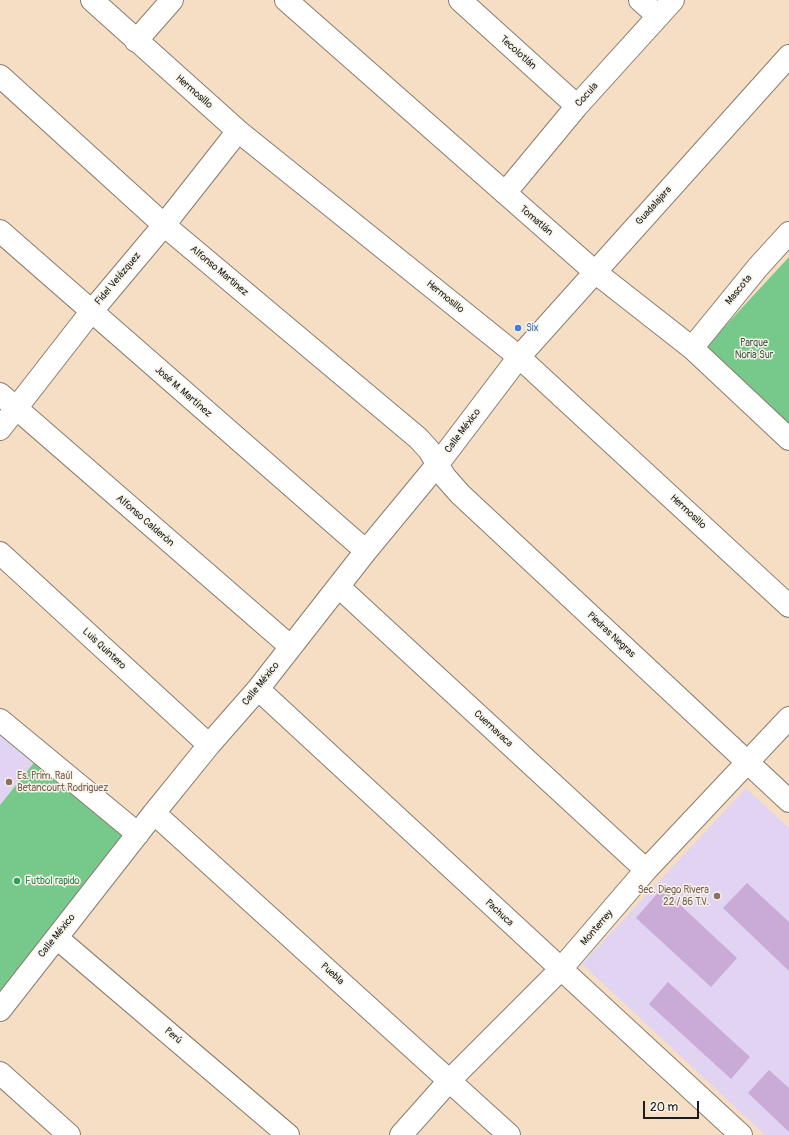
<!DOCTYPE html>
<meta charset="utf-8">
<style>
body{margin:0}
#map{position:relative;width:789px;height:1135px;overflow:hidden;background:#f5dec4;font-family:Pangolin,sans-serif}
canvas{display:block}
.scale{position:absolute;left:643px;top:1101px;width:56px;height:18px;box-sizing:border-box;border:2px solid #1c1c1c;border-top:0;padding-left:5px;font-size:12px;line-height:14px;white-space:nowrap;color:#1c1c1c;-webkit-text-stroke:3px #f7f3e8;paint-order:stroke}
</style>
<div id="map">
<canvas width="789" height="1135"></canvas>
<div class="scale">20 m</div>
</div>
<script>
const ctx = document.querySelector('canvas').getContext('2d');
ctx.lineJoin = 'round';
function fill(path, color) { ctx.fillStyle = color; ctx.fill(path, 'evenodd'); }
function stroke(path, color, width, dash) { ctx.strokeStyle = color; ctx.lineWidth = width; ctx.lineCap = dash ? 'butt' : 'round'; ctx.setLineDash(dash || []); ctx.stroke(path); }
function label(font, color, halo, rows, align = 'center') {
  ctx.font = font + ' Pangolin,sans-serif'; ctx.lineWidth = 3; ctx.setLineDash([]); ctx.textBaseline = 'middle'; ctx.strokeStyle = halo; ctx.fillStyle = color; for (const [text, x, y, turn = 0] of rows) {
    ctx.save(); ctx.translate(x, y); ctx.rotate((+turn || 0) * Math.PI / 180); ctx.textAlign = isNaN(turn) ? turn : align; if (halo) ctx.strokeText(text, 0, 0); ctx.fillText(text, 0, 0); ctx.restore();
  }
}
fill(new Path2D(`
 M 0,727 L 37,759 L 0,805 Z
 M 746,788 L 789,828 L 789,1135 L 765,1135 L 582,964 Z`), '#e1d4f3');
fill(new Path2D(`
 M 789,257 L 789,431 L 703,350 Z
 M 37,759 L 132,829 L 0,991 L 0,805 Z`), '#76c98b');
fill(new Path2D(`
 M 747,883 L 789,922 L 789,971 L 723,908 Z
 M 662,888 L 737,958 L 711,987 L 636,918 Z
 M 668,982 L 750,1057 L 731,1079 L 649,1004 Z
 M 769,1070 L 789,1088 L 789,1132 L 748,1093 Z`), '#caaad7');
const minor = new Path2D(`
 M 92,0 L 238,131 L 519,357 L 789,606
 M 286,0 L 595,272 L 692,348 L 789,439
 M 460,0 L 577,106
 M 640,0 L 658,16
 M 136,41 L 172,0
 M 0,76 L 164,225 L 418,438 L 429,450 L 445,477 L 460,494 L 789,801
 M 505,193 L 577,106 L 673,0
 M 0,231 L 366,551
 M 692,348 L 758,267 L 789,233
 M 0,394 L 291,647
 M 0,429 L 91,312 L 164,225 L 238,131
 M 0,553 L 209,745
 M 339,587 L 646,870
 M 258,689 L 741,1135
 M 0,720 L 138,834
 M 154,813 L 509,1135
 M 57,938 L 288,1135
 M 0,1010 L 154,813 L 209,745 L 258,689 L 366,551 L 437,465 L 519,357 L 789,56
 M 0,1073 L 69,1135
 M 401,1135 L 449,1081 L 560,970 L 646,870 L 789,718`);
stroke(minor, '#887d70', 24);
stroke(minor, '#fff', 22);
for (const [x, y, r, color] of [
 [518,328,4,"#3f7fe0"],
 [9,782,4,"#8d6e63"],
 [17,881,4,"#2e9e5b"],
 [717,896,4,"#8d6e63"]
]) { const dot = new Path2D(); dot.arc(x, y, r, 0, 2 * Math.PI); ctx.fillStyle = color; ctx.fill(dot); stroke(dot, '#f7f3e8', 1.5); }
label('10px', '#1c1c1c', '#f7f3e8', [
 ["Tecolotlán",518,53,42],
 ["Hermosillo",194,92,41],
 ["Cocula",587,95,-48],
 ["Guadalajara",654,206,-48],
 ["Tomatlán",536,221,41],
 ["Alfonso Martinez",219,271,40],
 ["Fidel Velázquez",118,279,-50],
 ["Mascota",739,290,-51],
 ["Hermosillo",445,297,39],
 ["José M. Martínez",183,392,41],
 ["Calle México",463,431,-53],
 ["Hermosillo",688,512,43],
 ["Alfonso Calderón",145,521,41],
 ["Piedras Negras",611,635,43],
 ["Luis Quintero",104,649,43],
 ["Calle México",261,684,-51],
 ["Cuernavaca",493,729,43],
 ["Pachuca",499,913,43],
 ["Monterrey",597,928,-49],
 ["Calle México",57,936,-51],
 ["Puebla",332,974,42],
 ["Perú",173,1036,40]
]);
label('10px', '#366cbe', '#f7f3e8', [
 ["Six",526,328]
], 'left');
label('10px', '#3c5943', '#f7f3e8', [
 ["Parque",754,343],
 ["Noria Sur",754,355]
]);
label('10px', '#785e54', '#f7f3e8', [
 ["Es. Prim. Raúl",17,776],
 ["Betancourt Rodriguez",17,788],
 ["Sec. Diego Rivera",709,890,"right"],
 ["22 / 86 T.V.",709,902,"right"]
], 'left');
label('10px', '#27864d', '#f7f3e8', [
 ["Futbol rapido",25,881]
], 'left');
</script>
